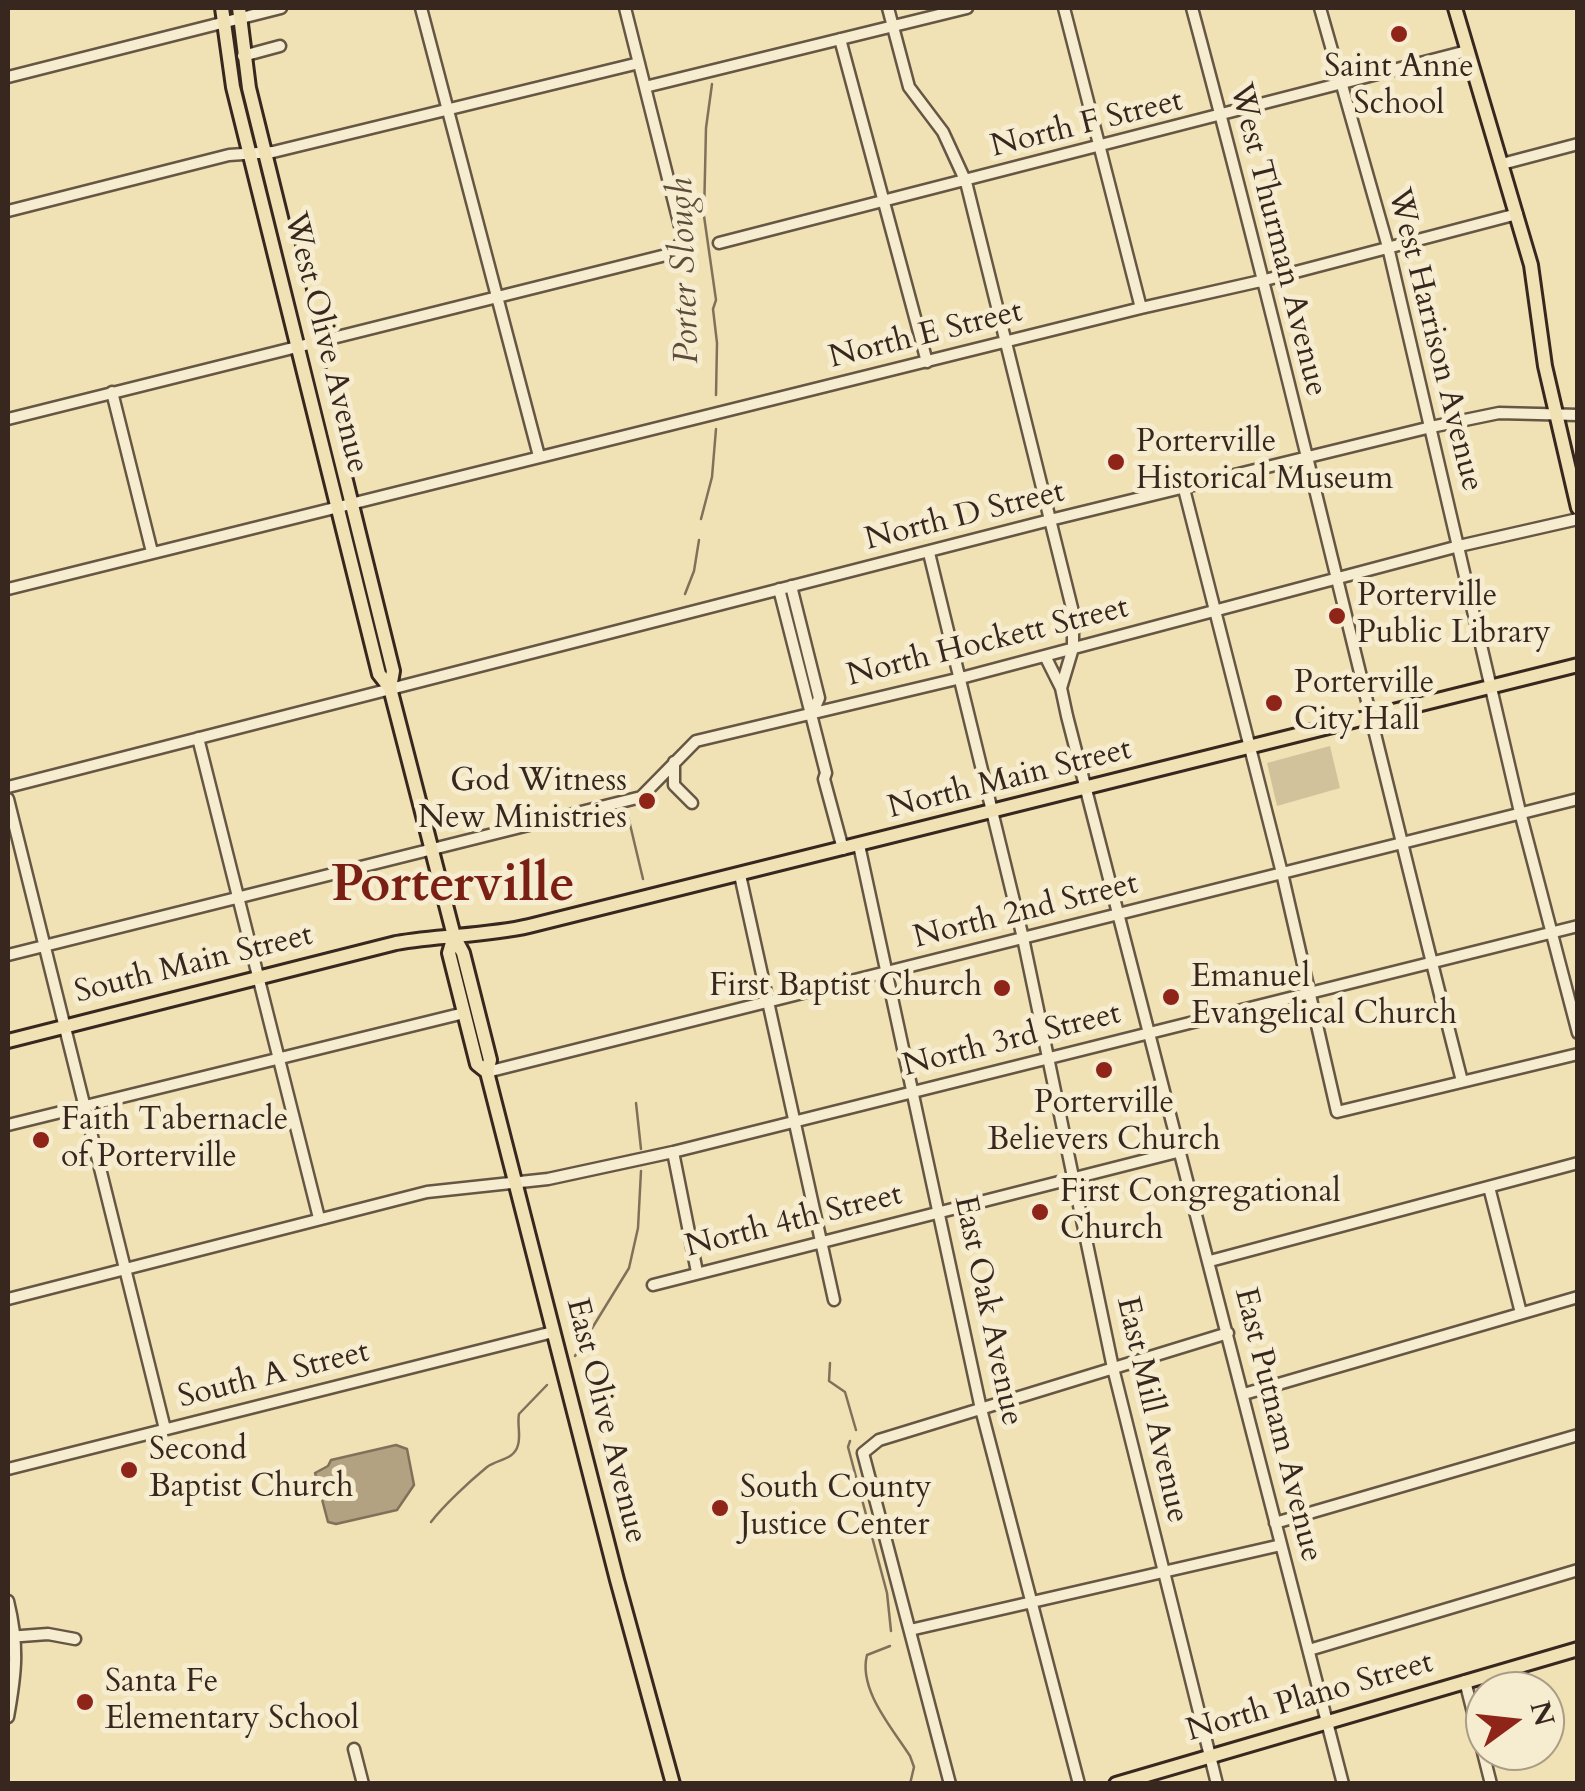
<!DOCTYPE html>
<style>
body{margin:0}
#map{position:relative;width:1585px;height:1791px;overflow:hidden;background:#f1e2b5;font-family:Cardo,serif}
canvas{display:block}
.frame{position:absolute;inset:0;border:10px solid #38271e;pointer-events:none}
.north{position:absolute;left:1465px;top:1671px;width:100px;height:100px;box-sizing:border-box;background:#f6eccf;border:2px solid #aa9d88;border-radius:50%;rotate:75deg;font-size:28px;font-weight:700;line-height:40px;text-align:center;color:#38271e}
.north::after{content:'';display:block;margin:auto;width:35px;height:45px;background:#8f2418;clip-path:polygon(50% 0,100% 100%,50% 72%,0 100%)}
</style>
<div id="map">
<canvas width="1585" height="1791"></canvas>
<div class="frame"></div>
<div class="north">N</div>
</div>
<script>
const ctx = document.querySelector('canvas').getContext('2d');
ctx.lineJoin = 'round';
function fill(path, color) { ctx.fillStyle = color; ctx.fill(path, 'evenodd'); }
function stroke(path, color, width, dash) { ctx.strokeStyle = color; ctx.lineWidth = width; ctx.lineCap = dash ? 'butt' : 'round'; ctx.setLineDash(dash || []); ctx.stroke(path); }
function label(font, color, halo, rows, align = 'center') {
  ctx.font = font + ' Cardo,serif'; ctx.lineWidth = 10; ctx.setLineDash([]); ctx.textBaseline = 'middle'; ctx.strokeStyle = halo; ctx.fillStyle = color; for (const [text, x, y, turn = 0] of rows) {
    ctx.save(); ctx.translate(x, y); ctx.rotate((+turn || 0) * Math.PI / 180); ctx.textAlign = isNaN(turn) ? turn : align; if (halo) ctx.strokeText(text, 0, 0); ctx.fillText(text, 0, 0); ctx.restore();
  }
}
fill(new Path2D(`
 M 1330,746 L 1340,788 L 1277,806 L 1267,763 Z`), '#d2c29b');
const water = new Path2D(`
 M 396,1445 L 407,1449 L 414,1485 L 397,1510 L 336,1524 L 328,1522 L 315,1473 L 328,1466 L 331,1460 Z`);
fill(water, '#b2a282');
stroke(water, '#81715a', 2.5);
stroke(new Path2D(`
 M 712,84 L 706,128 L 704,216 L 716,300 L 713,309 L 717,343 L 716,395
 M 701,519 L 712,477 L 716,429
 M 685,594 L 694,571 L 699,540
 M 628,816 L 643,879
 M 636,1103 L 641,1149
 M 575,1356 L 629,1268 L 638,1228 L 641,1171
 M 830,1363 L 829,1381 L 845,1392 L 856,1430
 M 850,1441 L 848,1447 L 887,1593 L 891,1631
 M 431,1522 C 444,1505 470,1481 487,1467 C 498,1459 514,1460 518,1445 C 521,1435 517,1424 519,1414 L 547,1385
 M 890,1646 L 867,1655 C 858,1690 893,1729 910,1756 L 914,1767 L 910,1784`), '#81715a', 2.5);
const minor = new Path2D(`
 M 421,8 L 539,456
 M 888,8 L 909,87 L 943,132 L 966,182 L 1073,612 L 1073,648 L 1061,688 L 1067,716 L 1343,1784
 M 1064,8 L 1141,308
 M 1192,8 C 1288,364 1370,724 1462,1081
 M 1320,8 L 1388,247 L 1520,812 L 1578,1033
 M 840,39 L 927,362
 M 243,56 L 280,46
 M 8,77 L 281,8
 M 645,87 L 967,8
 M 1502,164 L 1578,144
 M 8,211 L 229,155 L 273,152 L 639,63
 M 719,243 L 1467,51
 M 112,392 L 152,552
 M 8,419 L 674,253 L 683,238 L 625,8
 M 1184,489 L 1282,873 L 1337,1112 L 1578,1054
 M 929,553 L 1023,938 L 1113,1368 L 1217,1784
 M 791,586 L 819,698 L 813,712
 M 8,589 L 1141,308 L 1265,280 L 1517,214
 M 779,589 L 826,773 L 824,779 L 843,849
 M 1045,656 L 1061,688
 M 198,738 L 319,1218
 M 674,762 L 674,785 L 692,803
 M 8,787 L 1050,520 L 1431,427 L 1499,413 L 1578,415
 M 8,799 L 165,1429
 M 859,845 L 981,1409 L 1079,1784
 M 740,875 L 834,1300
 M 8,955 L 641,797 L 696,741 L 961,678 L 1459,546 L 1578,519
 M 487,1072 L 1578,799
 M 8,1125 L 464,1013
 M 673,1152 L 697,1272
 M 1489,1187 L 1521,1313
 M 1210,1261 L 1578,1163
 M 653,1285 L 1181,1151
 M 8,1299 L 427,1192 L 548,1179 L 673,1152 L 1578,926
 M 1244,1394 L 1578,1297
 M 8,1469 L 553,1332
 M 1275,1523 L 1578,1435
 M 8,1601 C 19,1645 16,1673 8,1717
 M 910,1630 L 1281,1545
 M 8,1637 L 48,1634 L 75,1639
 M 1309,1650 L 1578,1570
 M 1465,1681 L 1491,1784
 M 354,1749 L 363,1784
 M 950,1784 L 863,1453 L 879,1440 L 1228,1333`);
const major = new Path2D(`
 M 222,8 L 233,87 L 379,674 L 390,688 L 454,936 L 463,953 L 490,1060 L 487,1072 L 617,1580 L 673,1784
 M 239,8 L 249,88 L 393,671 L 390,688
 M 1455,8 L 1531,265 L 1545,366 L 1578,508
 M 454,936 L 449,953 L 477,1064 L 487,1072
 M 8,1041 L 396,943 C 441,935 486,936 529,926 L 1578,665
 M 1116,1784 L 1578,1649`);
stroke(minor, '#665644', 15);
stroke(major, '#38271e', 18);
stroke(minor, '#f6eccf', 10);
stroke(major, '#f1e2b5', 12);
for (const [x, y, r, color] of [
 [1399,34,10,"#8f2418"],
 [1116,462,10,"#8f2418"],
 [1337,616,10,"#8f2418"],
 [1274,703,10,"#8f2418"],
 [647,801,10,"#8f2418"],
 [1002,988,10,"#8f2418"],
 [1171,997,10,"#8f2418"],
 [1104,1070,10,"#8f2418"],
 [41,1140,10,"#8f2418"],
 [1040,1212,10,"#8f2418"],
 [129,1470,10,"#8f2418"],
 [720,1508,10,"#8f2418"],
 [85,1702,10,"#8f2418"]
]) { const dot = new Path2D(); dot.arc(x, y, r, 0, 2 * Math.PI); ctx.fillStyle = color; ctx.fill(dot); stroke(dot, '#f6eccf', 4); }
label('32px', '#38271e', '#f6eccf', [
 ["Saint Anne",1399,69,"center"],
 ["School",1399,106,"center"],
 ["Porterville",1136,444],
 ["Historical Museum",1136,481],
 ["Porterville",1357,598],
 ["Public Library",1357,635],
 ["Porterville",1294,685],
 ["City Hall",1294,722],
 ["God Witness",627,783,"right"],
 ["New Ministries",627,820,"right"],
 ["Emanuel",1191,979],
 ["Evangelical Church",1191,1016],
 ["First Baptist Church",982,988,"right"],
 ["Porterville",1104,1105,"center"],
 ["Believers Church",1104,1142,"center"],
 ["Faith Tabernacle",61,1122],
 ["of Porterville",61,1159],
 ["First Congregational",1060,1194],
 ["Church",1060,1231],
 ["Second",149,1452],
 ["Baptist Church",149,1489],
 ["South County",740,1490],
 ["Justice Center",740,1527],
 ["Santa Fe",105,1684],
 ["Elementary School",105,1721]
], 'left');
label('32px', '#38271e', '#f6eccf', [
 ["North F Street",1087,125,-14],
 ["West Thurman Avenue",1277,240,76],
 ["North E Street",926,336,-14],
 ["West Harrison Avenue",1434,340,76],
 ["West Olive Avenue",325,343,76],
 ["North D Street",965,517,-14],
 ["North Hockett Street",988,643,-14],
 ["North Main Street",1010,780,-14],
 ["North 2nd Street",1026,912,-14],
 ["South Main Street",194,965,-14],
 ["North 3rd Street",1012,1041,-14],
 ["North 4th Street",794,1222,-14],
 ["East Oak Avenue",987,1311,78],
 ["South A Street",274,1376,-14],
 ["East Mill Avenue",1151,1410,77],
 ["East Olive Avenue",605,1421,76],
 ["East Putnam Avenue",1277,1425,76],
 ["North Plano Street",1310,1698,-16]
]);
label('italic 35px', '#5d4c3c', '#f6eccf', [
 ["Porter Slough",686,271,-92]
]);
label('bold 52px', '#7a1f14', '#f6eccf', [
 ["Porterville",453,888]
]);
</script>
